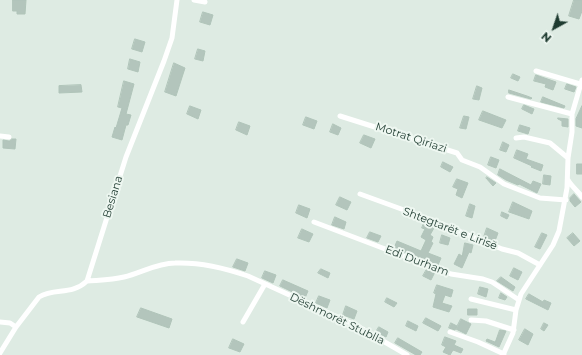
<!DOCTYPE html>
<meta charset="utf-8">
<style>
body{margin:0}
#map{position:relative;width:582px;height:355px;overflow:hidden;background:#deebe3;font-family:Montserrat,sans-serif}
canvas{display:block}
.north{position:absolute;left:534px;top:8px;width:40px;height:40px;-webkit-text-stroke:3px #eef7f1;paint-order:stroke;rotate:220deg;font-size:11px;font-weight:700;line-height:16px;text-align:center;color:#1e3b30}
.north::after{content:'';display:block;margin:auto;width:14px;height:18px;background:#1e3b30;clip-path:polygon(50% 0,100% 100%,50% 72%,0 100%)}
</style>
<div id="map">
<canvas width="582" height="355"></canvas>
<div class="north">N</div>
</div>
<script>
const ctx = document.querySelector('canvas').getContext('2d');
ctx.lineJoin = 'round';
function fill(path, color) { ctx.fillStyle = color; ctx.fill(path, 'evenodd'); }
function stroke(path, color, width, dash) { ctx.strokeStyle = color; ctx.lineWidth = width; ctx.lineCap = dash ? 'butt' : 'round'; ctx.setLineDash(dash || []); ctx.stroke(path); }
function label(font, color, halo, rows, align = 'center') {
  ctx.font = font + ' Montserrat,sans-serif'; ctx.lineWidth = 4; ctx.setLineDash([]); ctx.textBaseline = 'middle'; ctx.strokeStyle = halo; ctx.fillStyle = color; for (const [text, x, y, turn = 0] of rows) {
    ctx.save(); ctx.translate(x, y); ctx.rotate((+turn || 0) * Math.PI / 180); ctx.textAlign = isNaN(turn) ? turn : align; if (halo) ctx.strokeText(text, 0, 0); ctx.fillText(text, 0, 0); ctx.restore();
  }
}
const building = new Path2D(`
 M 13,0 L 26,0 L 25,14 L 17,14 L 17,11 L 13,11 Z
 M 574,0 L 582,0 L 582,11 L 579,19 L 569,16 Z
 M 203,12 L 213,15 L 210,25 L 200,22 Z
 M 135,39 L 145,42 L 142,52 L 132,49 Z
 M 198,49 L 205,51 L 203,61 L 195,59 Z
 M 130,59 L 140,62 L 138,72 L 128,69 Z
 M 174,63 L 185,68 L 176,96 L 165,92 Z
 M 513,74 L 520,77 L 518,81 L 511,78 Z
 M 536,75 L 556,82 L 553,90 L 545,87 L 546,84 L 534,81 Z
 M 124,81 L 134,84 L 126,114 L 131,115 L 128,125 L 126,125 L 122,140 L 112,137 L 115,127 L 116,128 L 122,108 L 118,107 Z
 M 567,84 L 576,87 L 574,92 L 565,89 Z
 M 81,85 L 82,92 L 59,93 L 59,86 Z
 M 477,86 L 482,88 L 479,100 L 473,99 Z
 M 509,90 L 527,96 L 532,98 L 531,99 L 509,93 Z
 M 543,97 L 565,106 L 564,108 L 541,102 Z
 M 524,105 L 534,109 L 532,114 L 522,109 Z
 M 190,106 L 201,110 L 198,119 L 187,114 Z
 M 582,106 L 582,128 L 576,126 L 576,119 Z
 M 483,111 L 506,120 L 502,128 L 479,120 Z
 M 464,116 L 469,117 L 466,129 L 460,128 Z
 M 306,117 L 317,121 L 314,129 L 303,125 Z
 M 558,118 L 568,119 L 568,127 L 562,126 L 562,121 L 558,119 Z
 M 239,122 L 250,126 L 247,135 L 236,130 Z
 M 333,124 L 341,128 L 338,135 L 330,132 Z
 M 520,125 L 530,128 L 528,134 L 518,131 Z
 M 364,135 L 375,139 L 371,148 L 360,143 Z
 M 12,139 L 16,139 L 15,149 L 3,148 L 3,140 L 9,141 Z
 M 503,142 L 509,145 L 506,152 L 500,150 Z
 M 517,150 L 528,154 L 526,159 L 543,165 L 541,171 L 531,167 L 532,166 L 514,158 Z
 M 491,157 L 499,160 L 496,168 L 488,165 Z
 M 443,162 L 453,167 L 450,172 L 441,167 Z
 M 577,164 L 582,164 L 582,174 L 577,174 Z
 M 500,169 L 531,185 L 533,181 L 541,184 L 537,193 L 519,184 L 518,185 L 506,180 L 498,175 Z
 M 544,175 L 551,176 L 550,185 L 543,184 Z
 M 487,177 L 496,183 L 493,186 L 486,178 Z
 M 457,179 L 468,183 L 462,198 L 456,195 L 458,189 L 453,187 Z
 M 574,194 L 581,202 L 575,207 L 570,201 L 570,198 Z
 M 340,197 L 351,202 L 347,210 L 336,205 Z
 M 513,202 L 532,211 L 529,219 L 509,212 Z
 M 470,204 L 475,206 L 472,218 L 466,216 Z
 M 299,205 L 310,209 L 307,218 L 296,213 Z
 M 502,212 L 509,215 L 507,219 L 501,216 Z
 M 335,217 L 346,222 L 344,229 L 332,225 Z
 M 424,223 L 434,228 L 430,235 L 433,237 L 431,242 L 433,243 L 428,253 L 441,258 L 438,265 L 394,248 L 397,241 L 421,251 L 426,240 L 421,237 L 425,229 L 422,228 Z
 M 487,228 L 498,233 L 495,241 L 484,237 Z
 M 302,229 L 313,234 L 309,242 L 298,238 Z
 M 370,232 L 381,236 L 378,242 L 367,238 Z
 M 542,233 L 547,235 L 540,249 L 535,247 Z
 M 573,233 L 580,241 L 574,246 L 567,238 Z
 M 442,235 L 450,238 L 448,245 L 440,243 Z
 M 465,243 L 473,245 L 471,253 L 469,252 L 462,268 L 454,264 L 459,254 L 462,256 Z
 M 237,259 L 248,263 L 245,271 L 233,267 Z
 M 514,268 L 522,272 L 518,280 L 510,276 Z
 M 321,269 L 330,273 L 328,278 L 318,273 Z
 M 427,269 L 435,272 L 431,280 L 423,276 Z
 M 265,271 L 276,275 L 273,283 L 262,278 Z
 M 501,277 L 515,287 L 513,291 L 497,281 Z
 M 283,280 L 308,291 L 305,298 L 280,286 Z
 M 437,285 L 453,290 L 451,297 L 445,295 L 442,303 L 452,306 L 449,312 L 433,307 L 436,294 L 434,293 Z
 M 480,287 L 488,289 L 486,297 L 478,294 Z
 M 501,293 L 507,297 L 505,300 L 499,298 Z
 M 529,294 L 543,302 L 544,300 L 551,303 L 548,310 L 526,299 Z
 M 319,296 L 330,300 L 327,308 L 316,303 Z
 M 387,298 L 397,303 L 394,307 L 385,302 Z
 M 346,306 L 357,311 L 354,319 L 343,315 Z
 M 141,308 L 172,319 L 169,328 L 137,317 Z
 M 468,309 L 477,309 L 477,315 L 468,315 Z
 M 426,318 L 441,326 L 438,331 L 423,323 Z
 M 461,319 L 471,324 L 466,334 L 456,329 Z
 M 408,321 L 418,326 L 416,331 L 406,326 Z
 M 451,323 L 457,326 L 455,330 L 449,328 Z
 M 544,323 L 548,325 L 544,331 L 541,329 Z
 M 379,327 L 388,332 L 386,337 L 376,332 Z
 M 525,329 L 533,334 L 528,345 L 519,340 Z
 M 500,330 L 506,331 L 499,347 L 486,341 L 487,339 L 495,342 Z
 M 445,337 L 456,341 L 454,345 L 463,349 L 461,353 L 453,350 L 450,355 L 443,352 L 446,347 L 442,345 Z
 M 398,338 L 422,352 L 420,355 L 416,355 L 395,343 Z
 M 233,339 L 244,344 L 240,352 L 229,348 Z`);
fill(building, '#b3c5bc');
stroke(building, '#b0c4b9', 1);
stroke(new Path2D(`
 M 194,0 L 205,2
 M 536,71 L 580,84
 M 508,97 L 572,114
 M 340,116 L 457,153 L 462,160 L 480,167 L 504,184 L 540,198 L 566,200
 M 0,136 L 9,137
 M 516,138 L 524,137 L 550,143 L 568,158
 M 568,180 C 572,187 578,191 582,197
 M 360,194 L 437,222 L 502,249 L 518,253 L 540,265
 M 314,222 L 451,274 L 483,279 L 492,282 L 519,300
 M 87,281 C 100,280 112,280 124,277 C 141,273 157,263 175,263 C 199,262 225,268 248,276 L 359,327 L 407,355
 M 471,299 L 516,310
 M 471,320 L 486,321 L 514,330
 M 0,322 L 10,323 L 16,327
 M 243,322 L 265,284
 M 450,332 L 478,342 L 504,354
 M 0,353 L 16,327 L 39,297 C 55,287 71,296 87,281 L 126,157 L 164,61 L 172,38 L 177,0
 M 503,355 L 513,333 L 516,310 L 521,294 L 553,245 L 559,231 L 567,188 L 568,158 L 572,132 L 572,114 L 582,80`), '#fff', 5);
label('11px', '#1e3b30', '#eef7f1', [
 ["Motrat Qiriazi",411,138,18],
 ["Besiana",113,197,-73],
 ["Shtegtarët e Lirisë",450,229,21],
 ["Edi Durham",417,261,21],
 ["Dëshmorët Stublla",337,319,26]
]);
</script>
